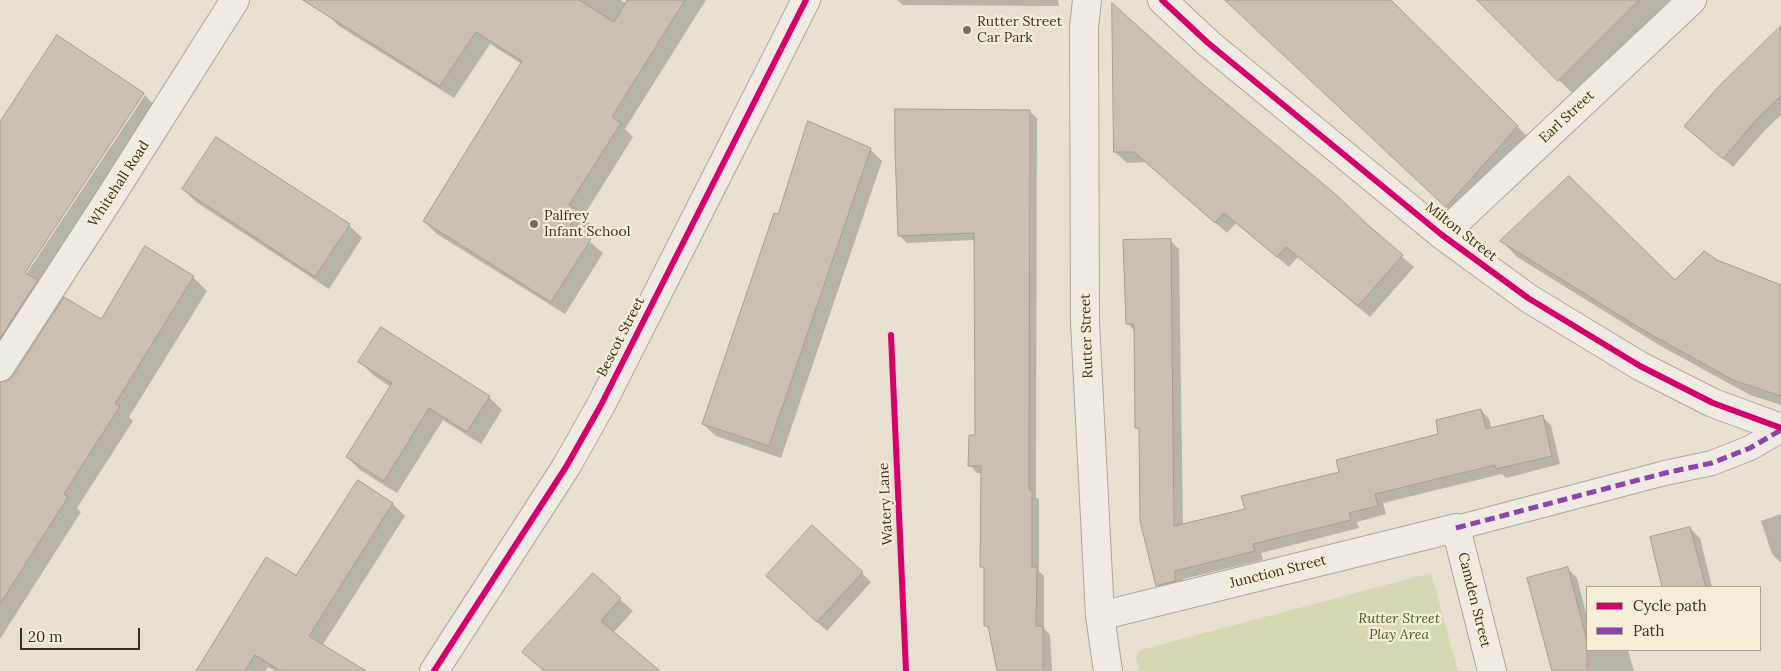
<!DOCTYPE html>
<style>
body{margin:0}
#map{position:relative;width:1781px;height:671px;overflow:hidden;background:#e7e0d1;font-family:Lora,serif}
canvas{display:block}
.legend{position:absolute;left:1586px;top:586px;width:175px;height:65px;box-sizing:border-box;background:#f7eed8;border:1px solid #ada18e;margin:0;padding:6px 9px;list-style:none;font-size:15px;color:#3d2e20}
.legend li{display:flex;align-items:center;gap:10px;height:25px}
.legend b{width:25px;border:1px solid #ada18e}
.scale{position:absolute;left:20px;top:628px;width:120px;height:22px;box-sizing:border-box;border:2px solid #3d2e20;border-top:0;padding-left:6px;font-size:15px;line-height:18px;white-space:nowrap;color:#3d2e20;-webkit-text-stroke:4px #f7eed8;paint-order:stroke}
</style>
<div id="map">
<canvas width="1781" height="671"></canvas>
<ul class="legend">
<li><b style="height:6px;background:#d6006c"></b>Cycle path</li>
<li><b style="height:6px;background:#8e44ad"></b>Path</li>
</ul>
<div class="scale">20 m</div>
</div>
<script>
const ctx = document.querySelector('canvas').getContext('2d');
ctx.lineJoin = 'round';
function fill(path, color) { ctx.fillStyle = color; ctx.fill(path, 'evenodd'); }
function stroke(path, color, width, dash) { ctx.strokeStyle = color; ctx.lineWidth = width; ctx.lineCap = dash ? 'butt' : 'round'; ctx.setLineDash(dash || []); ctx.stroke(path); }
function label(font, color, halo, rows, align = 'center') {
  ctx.font = font + ' Lora,serif'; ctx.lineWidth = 4.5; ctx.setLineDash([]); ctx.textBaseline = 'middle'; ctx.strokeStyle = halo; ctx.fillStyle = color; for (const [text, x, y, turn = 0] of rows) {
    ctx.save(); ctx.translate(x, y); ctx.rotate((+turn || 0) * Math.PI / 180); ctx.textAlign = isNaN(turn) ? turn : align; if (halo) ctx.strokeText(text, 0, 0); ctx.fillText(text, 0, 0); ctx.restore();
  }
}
fill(new Path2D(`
 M 1431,573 L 1458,671 L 1139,671 L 1136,657 L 1140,650 Z`), '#d6d7b3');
fill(new Path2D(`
 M 334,0 L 621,0 L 626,4 L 629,0 L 706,0 L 625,129 L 633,137 L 583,217 L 591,225 L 584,237 L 603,253 L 565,314 L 437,234 L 424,221 L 522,64 L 490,44 L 454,98 L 339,26 L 326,13 Z
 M 897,0 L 1058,0 L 1059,6 L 903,5 Z
 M 1226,0 L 1389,0 L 1533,142 L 1462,222 Z
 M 1506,0 L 1670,0 L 1574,95 L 1492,13 Z
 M 1781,27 L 1781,115 L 1766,129 L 1733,167 L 1696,135 Z
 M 58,37 L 144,94 L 157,108 L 0,374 L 0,124 ZM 142,95 L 145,95 L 23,279 L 21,277 Z
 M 1197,81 L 1414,267 L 1370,317 L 1298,257 L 1289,267 L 1236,223 L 1227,233 L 1147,162 L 1127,163 L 1115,152 Z
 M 1029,111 L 1037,118 L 1036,474 L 1036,497 L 1039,499 L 1039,571 L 1044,576 L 1044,628 L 1050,635 L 1052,671 L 999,671 L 991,631 L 985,625 L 986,571 L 981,566 L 982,473 L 977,473 L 970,465 L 976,436 L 975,240 L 907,243 L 900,236 Z
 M 870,149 L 882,161 L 781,458 L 716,436 L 703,424 L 778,216 Z
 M 183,189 L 349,225 L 362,238 L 329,289 L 196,202 Z
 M 1170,240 L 1179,249 L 1183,526 L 1246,510 L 1440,435 L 1481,410 L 1489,419 L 1492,429 L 1542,417 L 1551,425 L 1560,464 L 1506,478 L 1502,474 L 1383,503 L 1386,514 L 1357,522 L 1359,528 L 1261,553 L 1263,560 L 1183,579 L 1183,590 L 1166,594 L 1157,585 L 1140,431 L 1137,428 L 1135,331 L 1127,323 Z
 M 1502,241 L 1675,282 L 1717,261 L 1781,286 L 1781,405 L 1750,395 L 1659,345 L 1517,257 Z
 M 146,248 L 193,277 L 207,291 L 129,417 L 133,421 L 77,508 L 81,512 L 0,639 L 0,384 L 7,382 L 101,321 Z
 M 360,362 L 489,397 L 502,410 L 481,444 L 443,420 L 397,493 L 360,470 L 347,457 L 391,387 L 373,375 Z
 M 393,504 L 405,516 L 322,646 L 359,671 L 275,671 L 268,667 L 265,671 L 197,671 L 296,577 Z
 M 1781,514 L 1781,563 L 1772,554 L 1761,521 Z
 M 1690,528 L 1700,538 L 1712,587 L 1663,587 L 1651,538 Z
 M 1567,568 L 1577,578 L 1587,617 L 1587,650 L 1628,650 L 1634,671 L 1568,671 Z
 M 862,573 L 871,582 L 827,631 L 777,585 Z
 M 593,575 L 633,611 L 613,633 L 658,671 L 544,671 L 536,664 Z`), '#0003');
const building = new Path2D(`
 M 303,0 L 579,0 L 614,22 L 627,0 L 685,0 L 612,117 L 621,123 L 569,205 L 579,211 L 570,226 L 591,239 L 551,302 L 423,221 L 522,61 L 476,32 L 440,86 Z
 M 1225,0 L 1391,0 L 1518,126 L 1446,207 Z
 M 1477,0 L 1639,0 L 1558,81 Z
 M 1112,3 L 1198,80 L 1333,192 L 1368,225 L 1403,255 L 1358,306 L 1286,247 L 1277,257 L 1224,213 L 1215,223 L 1134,152 L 1114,152 Z
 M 1781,26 L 1781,96 L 1757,119 L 1723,159 L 1684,126 L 1720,85 Z
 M 57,35 L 144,93 L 25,273 L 38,280 L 0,338 L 0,122 Z
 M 895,109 L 1030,110 L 1029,466 L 1029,490 L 1032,490 L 1032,567 L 1037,567 L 1036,626 L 1043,626 L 1043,671 L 997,671 L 988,626 L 984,626 L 984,567 L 980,567 L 981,466 L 968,466 L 969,435 L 975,435 L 974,233 L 898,236 L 895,149 Z
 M 808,121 L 871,148 L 769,446 L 702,424 L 774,213 L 778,214 Z
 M 216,137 L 350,224 L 315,277 L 182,189 Z
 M 1569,176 L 1675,280 L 1704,251 L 1717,260 L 1781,285 L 1781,396 L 1733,380 L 1643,330 L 1500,241 Z
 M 1171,239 L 1174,526 L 1245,509 L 1241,496 L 1339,472 L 1336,460 L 1438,434 L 1436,420 L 1481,409 L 1486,429 L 1543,415 L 1552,456 L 1496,469 L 1495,465 L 1375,494 L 1378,506 L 1349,513 L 1351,520 L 1253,544 L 1255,551 L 1175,571 L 1175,581 L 1156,586 L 1140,521 L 1139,428 L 1135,428 L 1134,324 L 1126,324 L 1123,240 Z
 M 145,246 L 194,276 L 115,404 L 120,406 L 64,494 L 68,497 L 0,604 L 0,382 L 8,381 L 13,376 L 64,297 L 101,319 Z
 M 381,327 L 490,396 L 467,432 L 429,408 L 384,481 L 346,457 L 392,383 L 358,362 Z
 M 358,480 L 393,503 L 309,636 L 366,671 L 281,671 L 255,655 L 245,671 L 196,671 L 266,557 L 296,575 Z
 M 812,525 L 863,572 L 817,622 L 766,576 Z
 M 1690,527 L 1706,587 L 1662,587 L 1650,537 Z
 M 1568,567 L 1587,641 L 1587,671 L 1552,671 L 1527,578 Z
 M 593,573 L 621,598 L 601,621 L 660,671 L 544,671 L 522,652 Z`);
fill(building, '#cbbfb2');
stroke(building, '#a89c90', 1);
const pedestrian = new Path2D(`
 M 1456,528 L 1665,473 L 1712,463 L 1750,448 L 1781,430`);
const minor = new Path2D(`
 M 1087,0 L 1084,27 L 1085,322 L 1100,616 L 1108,671
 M 1162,0 L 1208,43 L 1442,235 L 1528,298 L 1640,366 L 1713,403 L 1781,428
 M 1442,235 L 1692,0
 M 0,367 L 109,199 L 235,0
 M 1100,616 L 1456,528 L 1492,671
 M 434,671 L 566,467 L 601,405 L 806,0`);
stroke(pedestrian, '#ada599', 26);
stroke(minor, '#ada599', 30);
stroke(pedestrian, '#efebe3', 24);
stroke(minor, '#efebe3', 28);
stroke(new Path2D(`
 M 1456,528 L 1665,473 L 1712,463 L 1750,448 L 1781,430`), '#8e44ad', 5, [10, 5]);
stroke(new Path2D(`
 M 1162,0 L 1208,43 L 1442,235 L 1528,298 L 1640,366 L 1713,403 L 1781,428
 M 891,335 L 906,671
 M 434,671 L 566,467 L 601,405 L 806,0`), '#d6006c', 6);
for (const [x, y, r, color] of [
 [967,30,5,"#786c5e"],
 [534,224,5,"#786c5e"]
]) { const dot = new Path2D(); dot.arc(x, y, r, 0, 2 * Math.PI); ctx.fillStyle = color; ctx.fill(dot); stroke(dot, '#f7eed8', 2); }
label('14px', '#3d2e20', '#f7eed8', [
 ["Rutter Street",977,22],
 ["Car Park",977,38],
 ["Palfrey",544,216],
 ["Infant School",544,232]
], 'left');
label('14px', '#3d2e20', '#f7eed8', [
 ["Earl Street",1567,117,-43],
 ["Whitehall Road",119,184,-57],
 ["Milton Street",1461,232,38],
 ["Rutter Street",1087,336,-92],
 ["Bescot Street",621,337,-63],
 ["Watery Lane",886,504,-93],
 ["Junction Street",1278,572,-14],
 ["Camden Street",1474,600,76]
]);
label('italic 14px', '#4d5a26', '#f7eed8', [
 ["Rutter Street",1399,619],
 ["Play Area",1399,635]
]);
</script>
